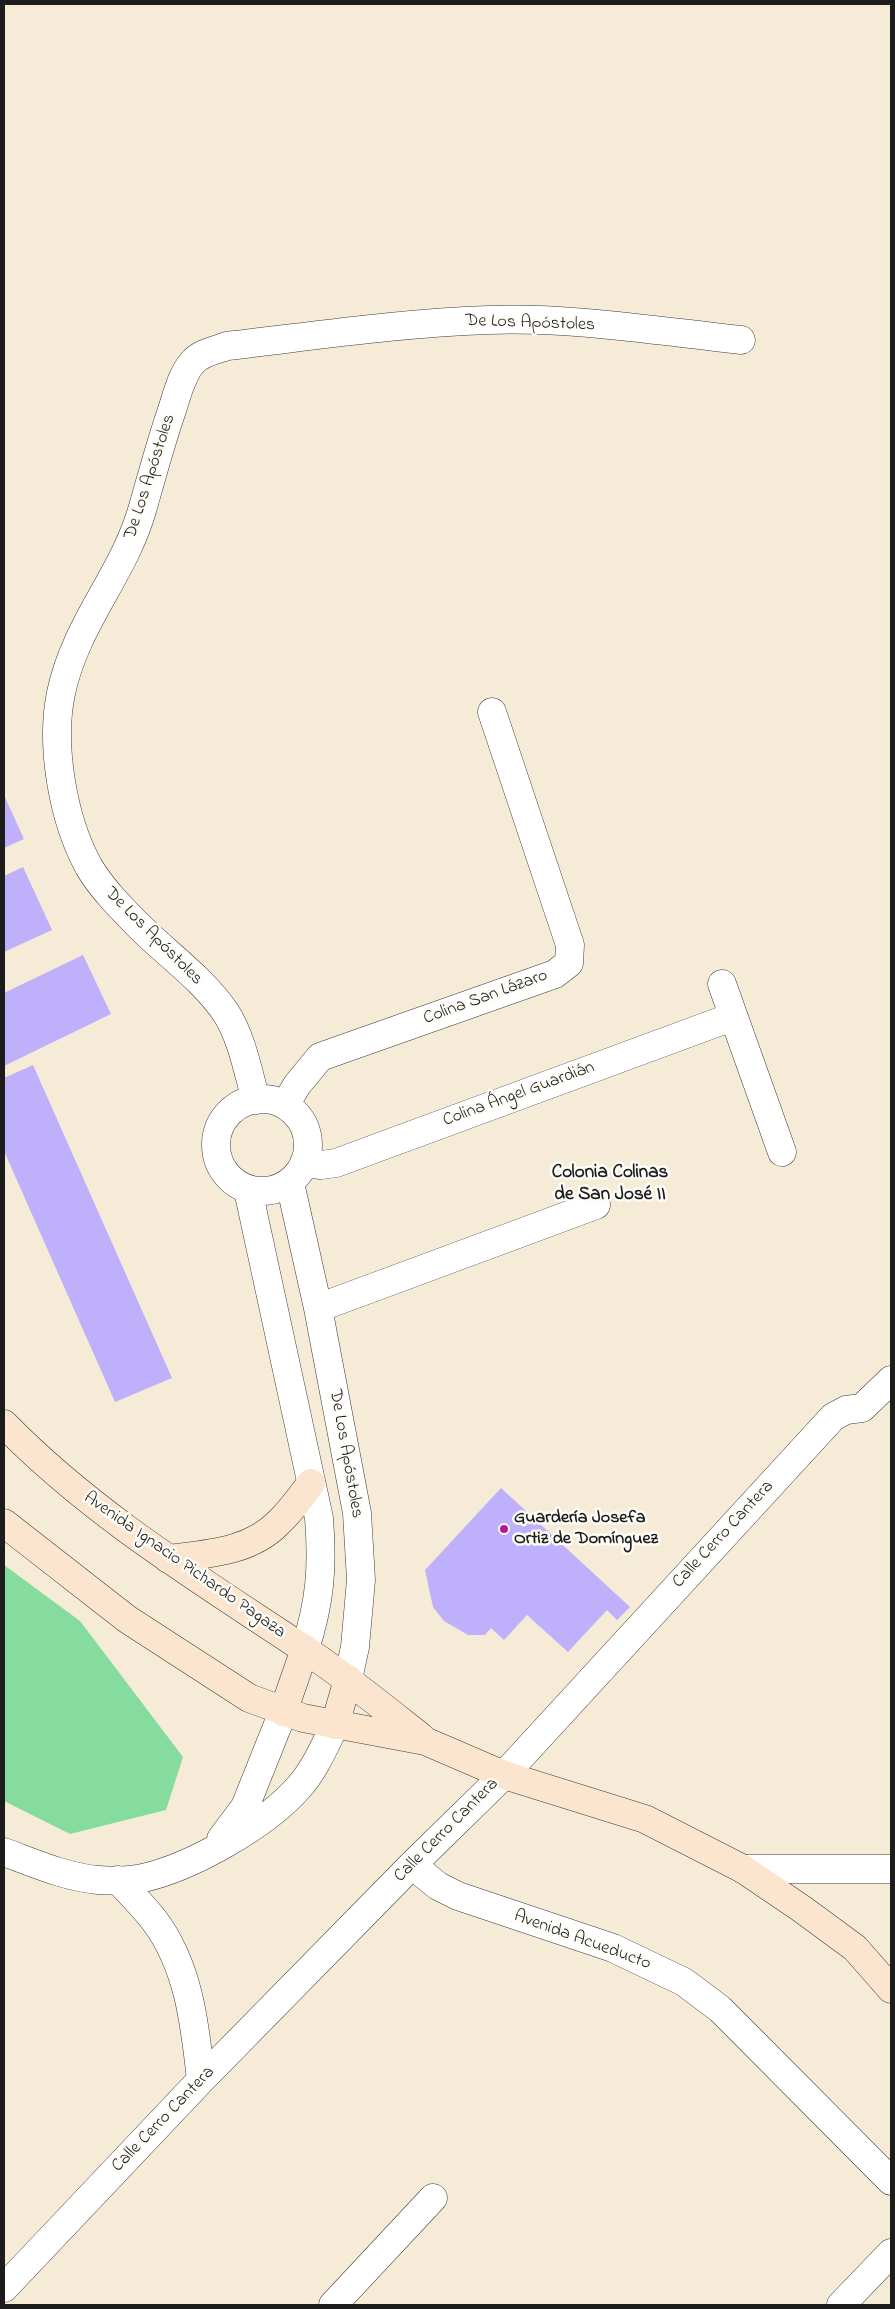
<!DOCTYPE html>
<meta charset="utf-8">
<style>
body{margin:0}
#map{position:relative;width:895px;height:2309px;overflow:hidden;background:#f5ebd7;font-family:"Indie Flower",sans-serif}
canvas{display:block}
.frame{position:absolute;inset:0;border:5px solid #1c1c1c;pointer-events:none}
</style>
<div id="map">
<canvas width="895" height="2309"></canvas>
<div class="frame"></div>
</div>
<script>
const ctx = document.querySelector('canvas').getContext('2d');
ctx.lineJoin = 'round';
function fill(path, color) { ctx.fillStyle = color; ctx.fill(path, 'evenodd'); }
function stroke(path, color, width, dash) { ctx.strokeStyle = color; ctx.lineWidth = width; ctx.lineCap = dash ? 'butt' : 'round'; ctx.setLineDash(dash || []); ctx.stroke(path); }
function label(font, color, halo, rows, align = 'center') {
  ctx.font = font + ' "Indie Flower",sans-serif'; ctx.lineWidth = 5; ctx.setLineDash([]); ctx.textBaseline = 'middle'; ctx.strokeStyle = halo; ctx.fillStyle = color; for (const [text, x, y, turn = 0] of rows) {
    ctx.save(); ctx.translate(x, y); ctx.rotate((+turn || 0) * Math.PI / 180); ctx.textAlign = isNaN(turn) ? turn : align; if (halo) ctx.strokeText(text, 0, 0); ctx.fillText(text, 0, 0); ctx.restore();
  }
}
fill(new Path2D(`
 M 4,1565 L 80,1621 L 183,1757 L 166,1810 L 70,1834 L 4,1801 Z`), '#86dc9f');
fill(new Path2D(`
 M 4,795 L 24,839 L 4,848 Z
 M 23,867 L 52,930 L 4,952 L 4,876 Z
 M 83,955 L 111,1014 L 4,1066 L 4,993 Z
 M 33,1065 L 172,1378 L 115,1402 L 4,1151 L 4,1078 Z
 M 501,1488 L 630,1607 L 617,1620 L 607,1610 L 568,1652 L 527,1615 L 504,1640 L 491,1628 L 485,1635 L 468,1635 L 444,1621 L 433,1607 L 425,1570 Z`), '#bfb0fb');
const minor = new Path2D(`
 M 722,984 L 782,1152
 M216 1145a46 46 0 1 1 92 0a46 46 0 1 1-92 0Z
 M 256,1100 C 248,1072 242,1038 226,1013 C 204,980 168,955 140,927 C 122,909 102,889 89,867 C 63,820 50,746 61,693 C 76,622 124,575 143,507 C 152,475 161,442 172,410 C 177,395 181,376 192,363 C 200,353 216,350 227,346 C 314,336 401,323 488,320 C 572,317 657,331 741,340
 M 285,1105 L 297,1085 L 320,1057 L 555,974 L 569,963 L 570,945 L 492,712
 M 304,1163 L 321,1165 L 336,1163 L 732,1017
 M 290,1183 L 318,1308 L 357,1513 L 361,1580 L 355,1647 L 348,1679
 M 248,1190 L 319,1518 C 323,1568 320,1602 305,1649
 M 318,1308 L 596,1205
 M 221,1839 L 245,1807 L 283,1712
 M 4,1852 C 34,1863 65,1877 98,1880 C 112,1881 129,1881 143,1878 C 192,1867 266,1825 299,1787 C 315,1769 324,1747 335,1725
 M 412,1865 L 438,1886 L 458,1896 L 613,1948 L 684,1982 L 720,2009 L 891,2181
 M 743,1869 L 891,1869
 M 118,1880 C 130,1893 143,1906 154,1920 C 189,1966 195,2025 201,2080
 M 4,2288 L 201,2080 L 412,1865 L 504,1775 L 833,1417 L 846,1410 L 862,1408 L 891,1380
 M 333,2305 L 433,2198
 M 841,2305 L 891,2253`);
const secondary = new Path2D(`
 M 4,1424 C 93,1515 199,1579 304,1649 C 345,1676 383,1707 422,1738
 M 4,1523 L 127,1619 L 249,1698 L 303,1718 L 425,1741 L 504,1775 L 645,1819 L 743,1869 L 802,1909 L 855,1948 L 891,1989
 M 168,1559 C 206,1554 251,1552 279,1522 C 291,1511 301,1497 311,1483
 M 283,1712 L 305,1649
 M 335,1725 L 348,1679`);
stroke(minor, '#3d3b38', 29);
stroke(secondary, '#3d3b38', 29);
stroke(minor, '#fff', 28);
stroke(secondary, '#fbe5cf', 28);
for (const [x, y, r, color] of [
 [504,1529,5,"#b5179e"]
]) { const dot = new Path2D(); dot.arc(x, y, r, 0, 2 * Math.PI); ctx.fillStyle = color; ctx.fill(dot); stroke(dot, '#fdfcf7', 2); }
label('18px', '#1c1c1c', '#fdfcf7', [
 ["De Los Apóstoles",530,324,2],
 ["De Los Apóstoles",151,477,-72],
 ["De Los Apóstoles",153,937,45],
 ["Colina San Lázaro",486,998,-20],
 ["Colina Ángel Guardián",519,1095,-20],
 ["De Los Apóstoles",345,1454,80],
 ["Calle Cerro Cantera",724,1535,-47],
 ["Avenida Ignacio Pichardo Pagaza",184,1566,35],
 ["Calle Cerro Cantera",447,1831,-45],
 ["Avenida Acueducto",582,1941,20],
 ["Calle Cerro Cantera",164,2120,-46]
]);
label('bold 18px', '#1c1c1c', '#fdfcf7', [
 ["Guardería Josefa",514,1519],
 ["Ortiz de Domínguez",514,1540]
], 'left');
label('bold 19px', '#1c1c1c', '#fdfcf7', [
 ["Colonia Colinas",610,1174],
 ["de San José II",610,1196]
]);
</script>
